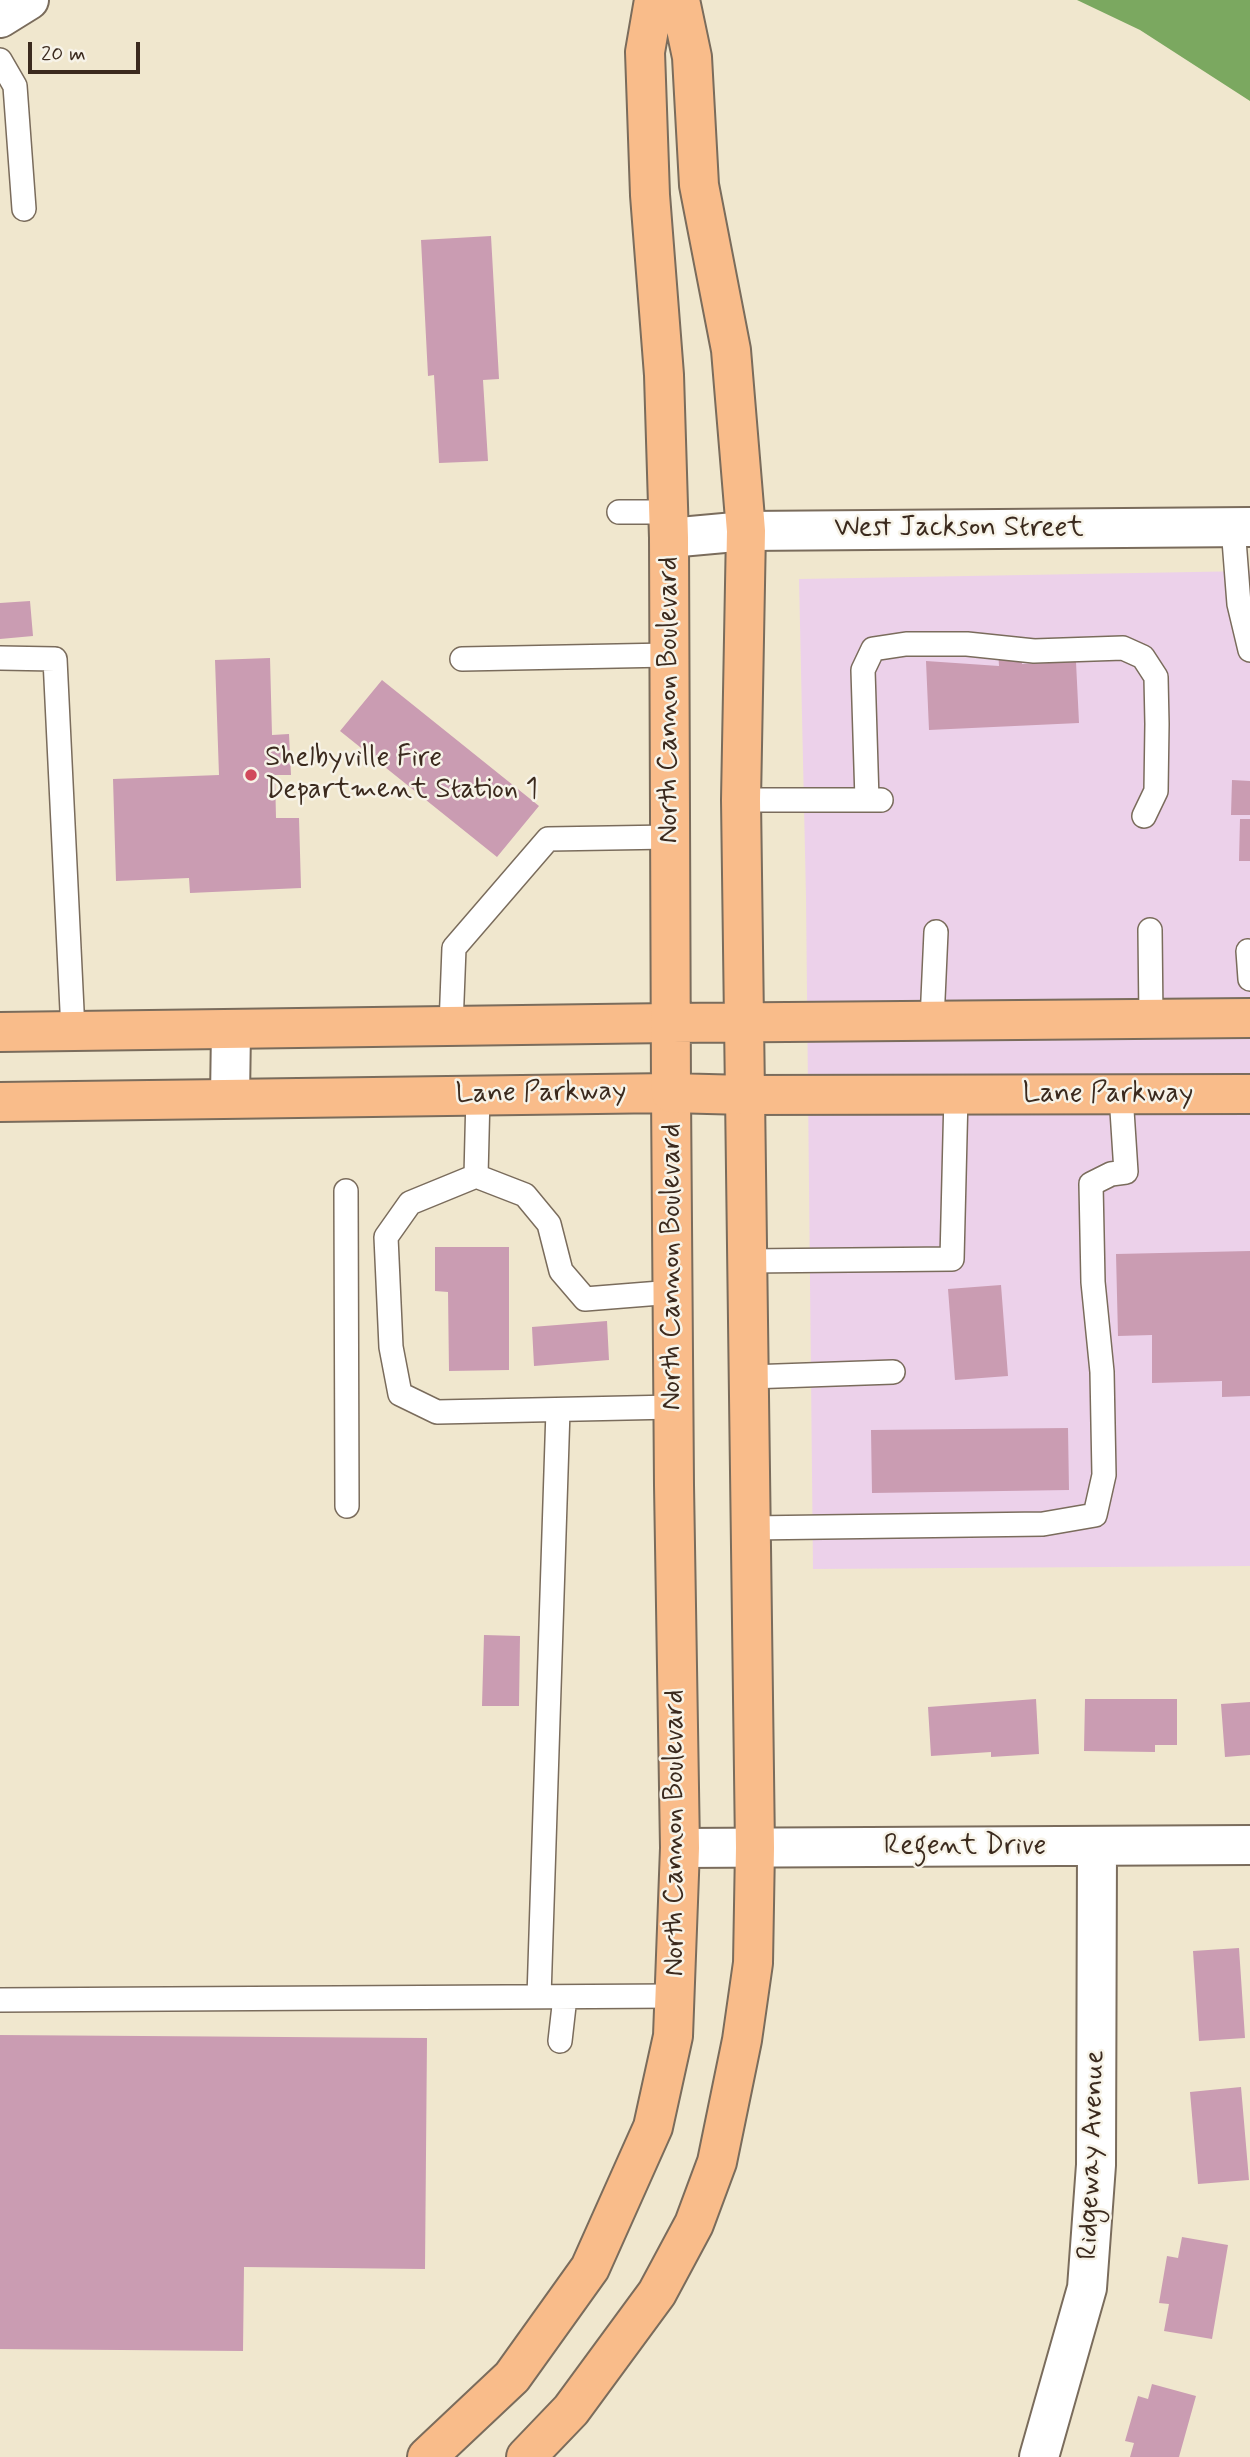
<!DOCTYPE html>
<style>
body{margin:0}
#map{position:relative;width:1250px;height:2457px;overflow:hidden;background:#f0e7ce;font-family:Mynerve,sans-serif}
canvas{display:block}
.scale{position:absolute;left:28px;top:42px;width:112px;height:32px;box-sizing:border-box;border:4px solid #3b2a1e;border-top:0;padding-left:9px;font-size:21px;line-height:24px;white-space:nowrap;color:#3b2a1e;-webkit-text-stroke:5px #f7f3e8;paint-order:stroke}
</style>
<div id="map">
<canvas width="1250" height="2457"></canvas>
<div class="scale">20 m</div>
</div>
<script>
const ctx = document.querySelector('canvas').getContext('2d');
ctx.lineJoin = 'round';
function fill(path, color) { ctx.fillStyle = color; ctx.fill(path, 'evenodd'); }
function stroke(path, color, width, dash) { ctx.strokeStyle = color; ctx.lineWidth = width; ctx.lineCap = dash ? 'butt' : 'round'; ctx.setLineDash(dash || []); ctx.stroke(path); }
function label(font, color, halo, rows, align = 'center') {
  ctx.font = font + ' Mynerve,sans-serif'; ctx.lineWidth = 5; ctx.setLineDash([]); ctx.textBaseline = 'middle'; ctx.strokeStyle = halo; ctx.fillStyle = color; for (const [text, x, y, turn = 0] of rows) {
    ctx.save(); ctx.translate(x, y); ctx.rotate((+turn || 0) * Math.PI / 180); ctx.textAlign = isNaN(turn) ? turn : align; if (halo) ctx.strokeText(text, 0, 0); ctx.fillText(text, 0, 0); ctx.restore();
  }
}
fill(new Path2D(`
 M 1250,571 L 1250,1566 L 813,1569 L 806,897 L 799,579 Z`), '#ecd1ea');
fill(new Path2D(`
 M 1077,0 L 1250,0 L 1250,101 L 1140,30 Z`), '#7ba860');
fill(new Path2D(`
 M 491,236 L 499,379 L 483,380 L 488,461 L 439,463 L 434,375 L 428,376 L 421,240 Z
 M 30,601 L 33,636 L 0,639 L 0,603 Z
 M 1021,647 L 1022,664 L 1076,662 L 1079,723 L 929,730 L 926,661 L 999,666 L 998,649 Z
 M 270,658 L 272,735 L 289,734 L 291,775 L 275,775 L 276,818 L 299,818 L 301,888 L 190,893 L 189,878 L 116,881 L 113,779 L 219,775 L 215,660 Z
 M 382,680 L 539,806 L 497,857 L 340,731 Z
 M 1232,780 L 1250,781 L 1250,815 L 1231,815 Z
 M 1240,819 L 1250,819 L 1250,861 L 1239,861 Z
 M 435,1247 L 509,1247 L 509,1370 L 449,1371 L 448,1292 L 435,1291 Z
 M 1250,1251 L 1250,1396 L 1222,1397 L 1222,1381 L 1152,1383 L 1152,1335 L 1118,1336 L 1116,1254 Z
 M 1001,1285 L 1008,1376 L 955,1380 L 948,1289 Z
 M 607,1321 L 609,1360 L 534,1366 L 532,1327 Z
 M 1068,1428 L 1069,1490 L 872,1493 L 871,1430 Z
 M 484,1635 L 520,1636 L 519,1706 L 482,1706 Z
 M 1036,1699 L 1039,1754 L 991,1757 L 991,1752 L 931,1756 L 928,1707 Z
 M 1085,1699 L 1177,1699 L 1177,1745 L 1155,1745 L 1155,1752 L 1084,1751 Z
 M 1250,1702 L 1250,1755 L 1225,1757 L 1221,1704 Z
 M 1239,1948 L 1245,2038 L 1199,2041 L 1193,1951 Z
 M 0,2035 L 427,2038 L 425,2269 L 244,2267 L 243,2351 L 0,2349 Z
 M 1241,2087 L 1249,2180 L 1198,2184 L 1190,2092 Z
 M 1182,2237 L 1228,2245 L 1212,2339 L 1164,2331 L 1169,2304 L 1159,2303 L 1167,2256 L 1178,2258 Z
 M 1152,2384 L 1196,2396 L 1179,2457 L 1130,2457 L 1134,2443 L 1125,2441 L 1138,2396 L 1148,2399 Z`), '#ca9cb2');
const service = new Path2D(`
 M 0,60 L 15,86 L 24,209
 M 619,512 L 668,512
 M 1233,527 L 1239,604 L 1250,650
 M 0,658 L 55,659 L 73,1031
 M 462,659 L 669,655
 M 741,800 L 881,800
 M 867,800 L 863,670 L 873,649 L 906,644 L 967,644 L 1034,651 L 1123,648 L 1143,657 L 1156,677 L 1157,724 L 1156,791 L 1144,816
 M 1150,930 L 1151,1019
 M 1248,951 L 1250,979
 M 932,1021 L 936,932
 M 451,1026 L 454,948 L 548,839 L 670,837
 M 478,1095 L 476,1176 L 410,1203 L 386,1237 L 391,1347 L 400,1394 L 437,1412 L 674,1407
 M 476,1176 L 525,1195 L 549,1224 L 561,1271 L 585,1299 L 673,1292
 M 346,1191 L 347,1506
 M 748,1261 L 952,1259 L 956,1095
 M 749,1377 L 893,1372
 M 751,1528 L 1043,1524 L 1095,1515 L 1104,1475 L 1102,1372 L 1093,1282 L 1091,1184 L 1111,1174 L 1126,1172 L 1121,1095
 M 539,1997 L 558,1410
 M 0,2000 L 675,1996
 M 560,2041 L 565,1997`);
const minor = new Path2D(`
 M 0,18 L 29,0
 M 669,538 L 746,531 L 1250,527
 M 230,1098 L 231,1029
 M 680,1848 L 1250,1845
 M 1039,2457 L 1087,2288 L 1096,2165 L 1097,1846`);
const primary = new Path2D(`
 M 0,1032 L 671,1023
 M 0,1102 L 671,1093 L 674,1485 L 680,1848 L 673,2036 L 653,2127 L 590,2268 L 512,2377 L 427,2457
 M 526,2457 L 571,2410 L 657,2293 L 694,2224 L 717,2162 L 742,2040 L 753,1963 L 755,1848 L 745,1095`);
const trunk = new Path2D(`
 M 654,0 L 645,52 L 650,195 L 664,375 L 669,538 L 671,1093 L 745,1095 L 1250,1094
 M 680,0 L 692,57 L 699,185 L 731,350 L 746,531 L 741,800 L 745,1095
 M 671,1023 L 1250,1018`);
stroke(service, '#7a6c5c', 26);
stroke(minor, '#7a6c5c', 42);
stroke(primary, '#7a6c5c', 42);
stroke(trunk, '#7a6c5c', 42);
stroke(service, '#fff', 23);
stroke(minor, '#fff', 38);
stroke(primary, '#f9bc8a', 38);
stroke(trunk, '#f9bc8a', 38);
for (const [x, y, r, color] of [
 [251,775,7,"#d1495b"]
]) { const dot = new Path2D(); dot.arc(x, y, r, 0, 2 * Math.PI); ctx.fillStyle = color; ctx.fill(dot); stroke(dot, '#f7f3e8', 2.5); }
label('28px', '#3b2a1e', '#f7f3e8', [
 ["West Jackson Street",959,529],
 ["North Cannon Boulevard",670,700,-90],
 ["Lane Parkway",541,1094,-1],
 ["Lane Parkway",1108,1095],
 ["North Cannon Boulevard",673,1267,-90],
 ["North Cannon Boulevard",676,1833,-90],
 ["Regent Drive",965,1847],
 ["Ridgeway Avenue",1093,2155,-88]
]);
label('28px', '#3b2a1e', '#f7f3e8', [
 ["Shelbyville Fire",265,759],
 ["Department Station 1",265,791]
], 'left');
</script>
